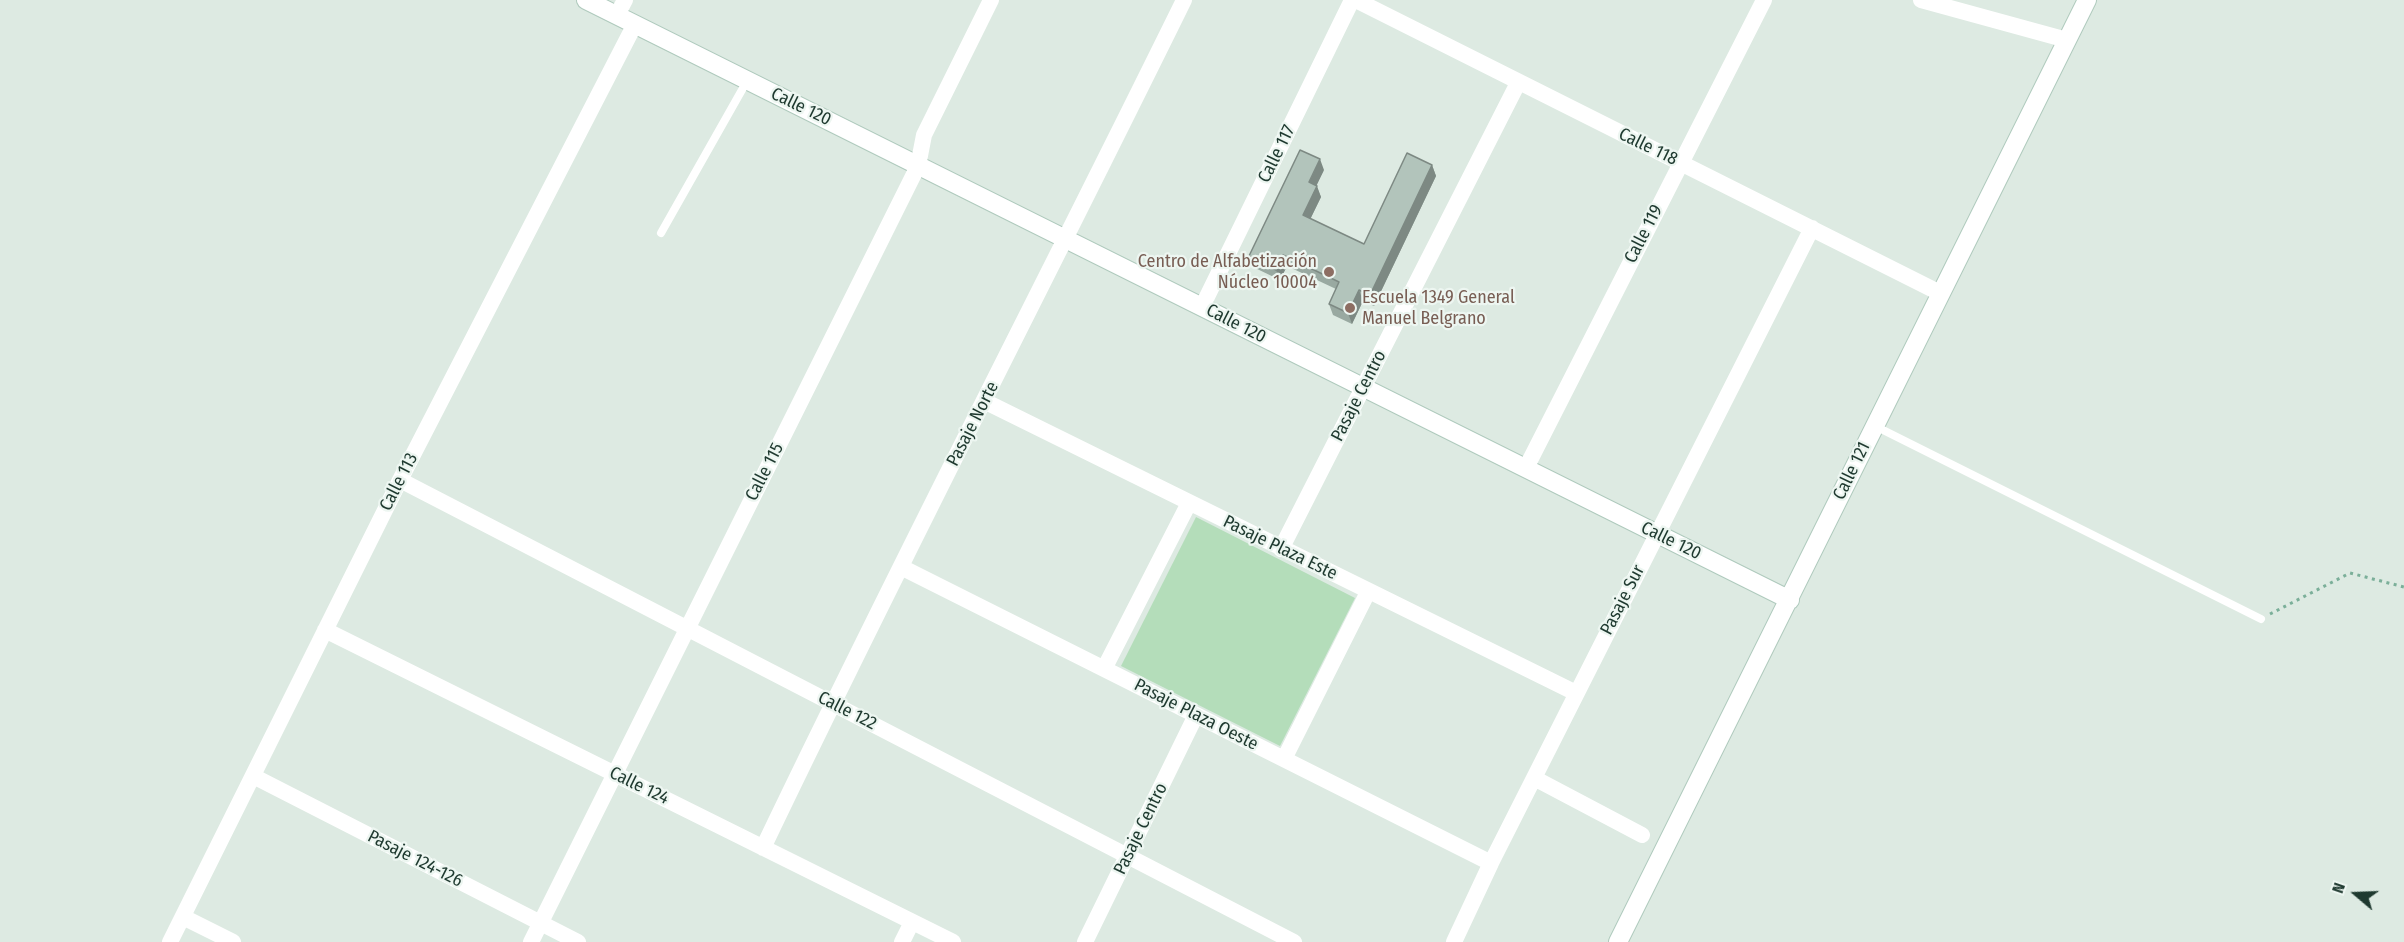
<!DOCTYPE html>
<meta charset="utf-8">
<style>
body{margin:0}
#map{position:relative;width:2404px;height:942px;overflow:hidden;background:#ddeae2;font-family:"Fira Sans Condensed",sans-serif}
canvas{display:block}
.north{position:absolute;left:2326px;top:864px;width:60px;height:60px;-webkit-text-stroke:4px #edf6f1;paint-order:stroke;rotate:289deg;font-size:16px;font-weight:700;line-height:24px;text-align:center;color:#1e392f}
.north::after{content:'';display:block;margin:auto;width:21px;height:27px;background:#1e392f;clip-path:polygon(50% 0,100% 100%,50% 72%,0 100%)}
</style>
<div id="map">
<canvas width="2404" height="942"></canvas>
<div class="north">N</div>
</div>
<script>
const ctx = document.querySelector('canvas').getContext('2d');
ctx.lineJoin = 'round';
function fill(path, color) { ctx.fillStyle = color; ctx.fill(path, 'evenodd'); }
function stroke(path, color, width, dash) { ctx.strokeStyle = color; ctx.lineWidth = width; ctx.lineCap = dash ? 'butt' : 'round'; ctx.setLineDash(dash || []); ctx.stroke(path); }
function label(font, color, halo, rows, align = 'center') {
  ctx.font = font + ' "Fira Sans Condensed",sans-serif'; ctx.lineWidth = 4.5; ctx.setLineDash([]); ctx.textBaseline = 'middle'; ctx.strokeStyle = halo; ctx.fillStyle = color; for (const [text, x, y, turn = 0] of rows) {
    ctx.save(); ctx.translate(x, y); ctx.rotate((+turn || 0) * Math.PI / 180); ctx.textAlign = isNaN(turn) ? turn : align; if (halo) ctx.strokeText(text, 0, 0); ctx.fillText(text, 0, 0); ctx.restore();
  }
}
fill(new Path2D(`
 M 1196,517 L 1355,598 L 1280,746 L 1121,666 Z`), '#b4ddba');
const secondary = new Path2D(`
 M 586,0 L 1790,600
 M 1618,942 L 2087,0`);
stroke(secondary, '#afcabd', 20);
stroke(new Path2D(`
 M 2270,614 L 2350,573 L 2404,587`), '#7baf99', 3, [3, 4.5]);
stroke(new Path2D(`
 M 661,233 L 747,81
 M 1875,426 L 2261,619`), '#fff', 8);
stroke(new Path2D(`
 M 1356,0 L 1940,293
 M 1921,0 L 2067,40
 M 617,15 L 625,0
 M 1202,307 L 1352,0
 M 984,401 L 1576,693
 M 1526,468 L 1764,0
 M 400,480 L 1294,942
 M 1281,549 L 1518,83
 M 901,567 L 1491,863
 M 325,630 L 953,942
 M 1104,669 L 1189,503
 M 1284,759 L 1368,592
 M 253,776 L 578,942
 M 1534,778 L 1642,835
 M 763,848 C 899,563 1045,283 1184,0
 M 183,917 L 233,942
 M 170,942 L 400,480 L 635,24
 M 531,942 L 918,166 L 924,135 L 991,0
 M 902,942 L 912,922
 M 1085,942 L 1196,715
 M 1454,942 L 1491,863 L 1812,228`), '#fff', 16);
stroke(secondary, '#fff', 18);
fill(new Path2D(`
 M 1432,165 L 1436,176 L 1374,306 L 1363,301 L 1352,324 L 1333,315 L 1329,304 L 1336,289 L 1287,266 L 1280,280 L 1253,267 L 1249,256 L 1324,170 L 1316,185 L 1321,197 L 1310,219 L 1364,244 Z`), '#99a9a1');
fill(new Path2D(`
 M 1320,159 L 1324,170 L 1313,193 L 1309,182 Z
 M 1432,165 L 1436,176 L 1374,306 L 1370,295 Z
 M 1317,186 L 1321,197 L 1307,226 L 1303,215 Z
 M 1283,255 L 1287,266 L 1280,280 L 1276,270 Z
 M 1359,290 L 1363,301 L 1352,324 L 1348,313 Z`), '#7d8983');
const building = new Path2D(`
 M 1300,150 L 1320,159 L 1309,182 L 1317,186 L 1303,215 L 1364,244 L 1407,153 L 1432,165 L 1370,295 L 1359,290 L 1348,313 L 1329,304 L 1339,282 L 1283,255 L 1276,270 L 1249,256 Z`);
fill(building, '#b2c4bb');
stroke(building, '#7d8983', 1.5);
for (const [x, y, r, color] of [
 [1329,272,6,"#8d6e63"],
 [1350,308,6,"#8d6e63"]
]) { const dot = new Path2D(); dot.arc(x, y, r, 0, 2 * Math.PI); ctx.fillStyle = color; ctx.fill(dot); stroke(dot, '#edf6f1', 2); }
label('18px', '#1e392f', '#edf6f1', [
 ["Calle 120",801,107,26],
 ["Calle 118",1648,147,26],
 ["Calle 117",1277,154,-64],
 ["Calle 119",1644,234,-63],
 ["Calle 120",1236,324,27],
 ["Pasaje Centro",1359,396,-63],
 ["Pasaje Norte",973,424,-63],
 ["Calle 121",1852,471,-64],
 ["Calle 115",765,472,-63],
 ["Calle 113",399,482,-63],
 ["Calle 120",1671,541,26],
 ["Pasaje Plaza Este",1280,548,26],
 ["Pasaje Sur",1623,600,-63],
 ["Calle 122",847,711,27],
 ["Pasaje Plaza Oeste",1196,715,27],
 ["Calle 124",639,786,26],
 ["Pasaje Centro",1141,829,-64],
 ["Pasaje 124-126",415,859,27]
]);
label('18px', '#785e54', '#edf6f1', [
 ["Centro de Alfabetización",1317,262],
 ["Núcleo 10004",1317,283],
 ["Escuela 1349 General",1362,298,"left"],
 ["Manuel Belgrano",1362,319,"left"]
], 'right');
</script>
